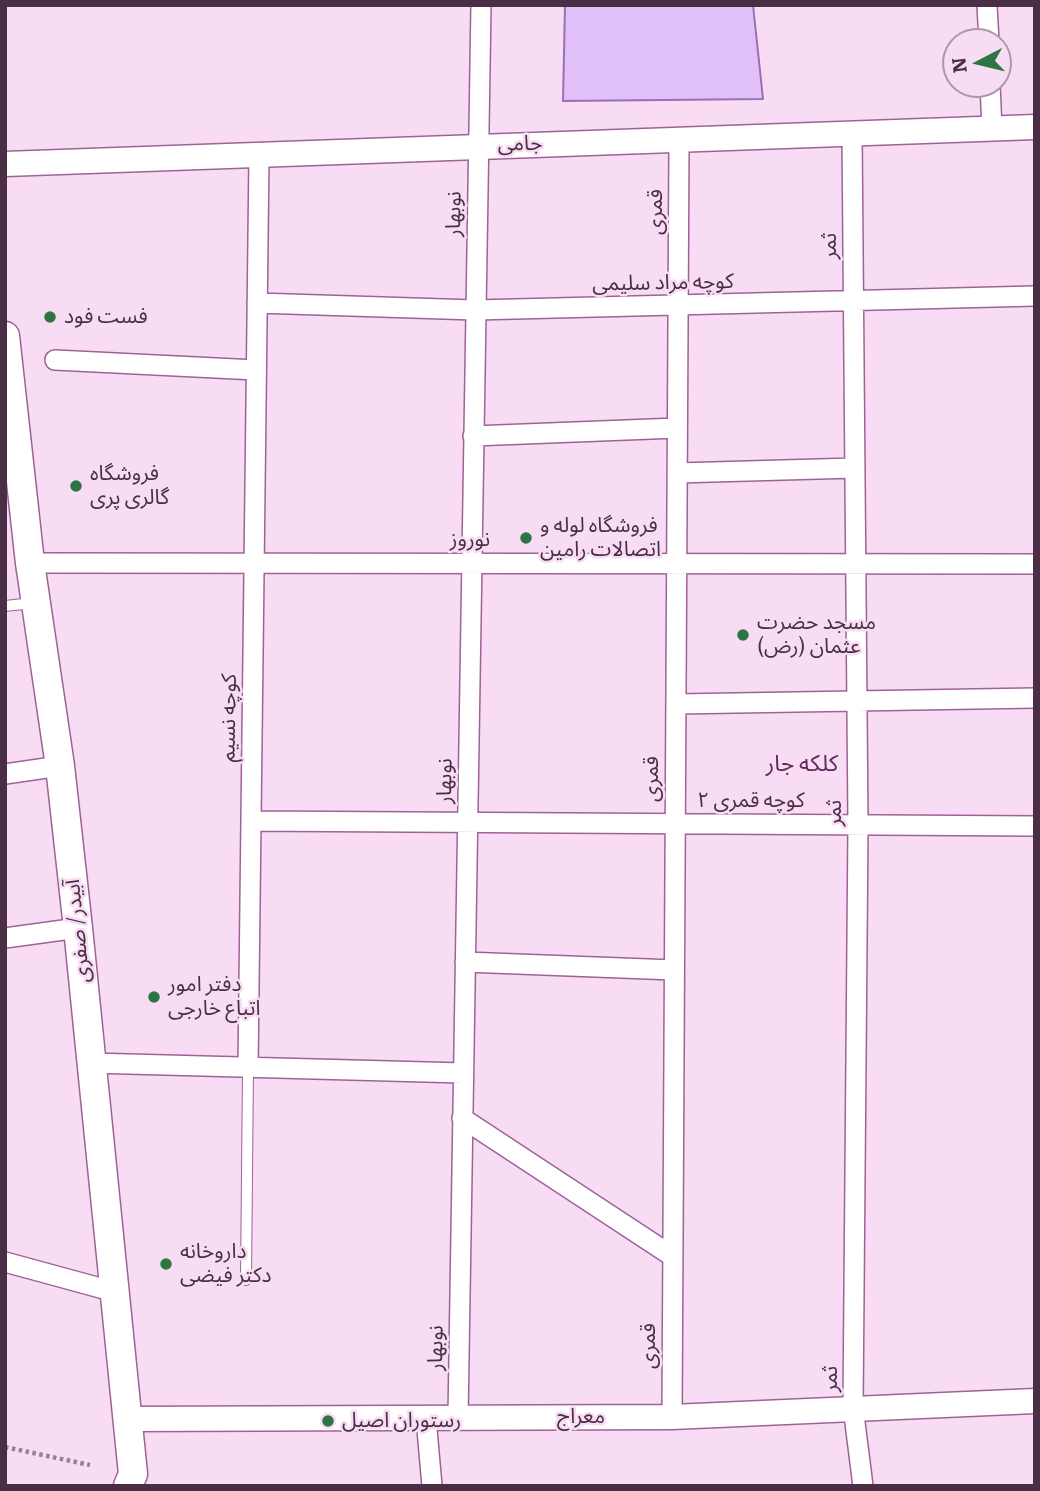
<!DOCTYPE html>
<meta charset="utf-8">
<style>
body{margin:0}
#map{position:relative;width:1040px;height:1491px;overflow:hidden;background:#f8dcf3;font-family:Literata,serif}
canvas{display:block}
.frame{position:absolute;inset:0;border:7px solid #492e46;pointer-events:none}
.north{position:absolute;left:942px;top:28px;width:70px;height:70px;box-sizing:border-box;background:#f8dcf3;border:2px solid #b296ae;border-radius:50%;rotate:263deg;font-size:19px;font-weight:700;line-height:28px;text-align:center;color:#492e46}
.north::after{content:'';display:block;margin:auto;width:24px;height:32px;background:#2c7643;clip-path:polygon(50% 0,100% 100%,50% 72%,0 100%)}
</style>
<div id="map">
<canvas width="1040" height="1491"></canvas>
<div class="frame"></div>
<div class="north">N</div>
</div>
<script>
const ctx = document.querySelector('canvas').getContext('2d');
ctx.lineJoin = 'round';
function fill(path, color) { ctx.fillStyle = color; ctx.fill(path, 'evenodd'); }
function stroke(path, color, width, dash) { ctx.strokeStyle = color; ctx.lineWidth = width; ctx.lineCap = dash ? 'butt' : 'round'; ctx.setLineDash(dash || []); ctx.stroke(path); }
function label(font, color, halo, rows, align = 'center') {
  ctx.font = font + ' Literata,"Noto Sans Arabic",serif'; ctx.lineWidth = 5; ctx.setLineDash([]); ctx.textBaseline = 'middle'; ctx.strokeStyle = halo; ctx.fillStyle = color; for (const [text, x, y, turn = 0] of rows) {
    ctx.save(); ctx.translate(x, y); ctx.rotate((+turn || 0) * Math.PI / 180); ctx.textAlign = isNaN(turn) ? turn : align; if (halo) ctx.strokeText(text, 0, 0); ctx.fillText(text, 0, 0); ctx.restore();
  }
}
const building = new Path2D(`
 M 565,5 L 753,5 L 763,99 L 563,101 Z`);
fill(building, '#e1bff9');
stroke(building, '#9870b3', 2);
const service = new Path2D(`
 M 5,606 L 33,603
 M 246,1280 L 248,1068`);
const minor = new Path2D(`
 M 987,5 L 989,42
 M 990,84 L 992,129
 M 852,134 L 858,825 L 853,1407 L 863,1486
 M 257,303 L 475,310 L 1035,296
 M 55,360 L 256,370
 M 473,436 L 677,428
 M 677,473 L 854,468
 M 30,563 L 1035,564
 M 676,704 L 1035,698
 M 5,774 L 60,766
 M 251,821 L 1035,826
 M 5,938 L 78,928
 M 465,962 L 674,970
 M 91,1063 L 463,1073
 M 248,1068 L 259,156
 M 462,1118 L 672,1256
 M 5,1262 L 115,1292
 M 458,1417 L 481,5
 M 672,1417 L 679,141
 M 426,1418 L 432,1486`);
const tertiary = new Path2D(`
 M 5,164 L 1035,127
 M 127,1419 L 672,1417 L 1035,1401`);
const secondary = new Path2D(`
 M 5,336 L 30,563 L 60,766 L 78,928 L 133,1474 L 128,1486`);
stroke(service, '#9f6298', 12);
stroke(minor, '#9f6298', 22);
stroke(tertiary, '#9f6298', 27);
stroke(secondary, '#9f6298', 31);
stroke(new Path2D(`
 M 5,1447 L 90,1465`), '#997e95', 4.5, [3.5, 3.5]);
stroke(service, '#fff', 10);
stroke(minor, '#fff', 19);
stroke(tertiary, '#fff', 24);
stroke(secondary, '#fff', 28);
for (const [x, y, r, color] of [
 [50,317,7,"#2c7643"],
 [76,486,7,"#2c7643"],
 [526,538,7,"#2c7643"],
 [743,635,7,"#2c7643"],
 [154,997,7,"#2c7643"],
 [166,1264,7,"#2c7643"],
 [328,1421,7,"#2c7643"]
]) { const dot = new Path2D(); dot.arc(x, y, r, 0, 2 * Math.PI); ctx.fillStyle = color; ctx.fill(dot); stroke(dot, '#f8dcf3', 2.5); }
label('21px', '#492e46', '#f8dcf3', [
 ["جامی",520,144,-1],
 ["قمری",656,212,-90],
 ["نوبهار",454,214,-89],
 ["ثمر",830,246,-90],
 ["کوچه مراد سلیمی",663,283,-1],
 ["نوروز",470,540],
 ["کوچه نسیم",229,718,-89],
 ["قمری",652,779,-90],
 ["نوبهار",445,781,-89],
 ["کوچه قمری ۲",751,801],
 ["ثمر",835,813,-90],
 ["آبیدر/ صفری",78,931,-96],
 ["قمری",649,1346,-90],
 ["نوبهار",436,1348,-89],
 ["ثمر",831,1379,-90],
 ["معراج",581,1417]
]);
label('21px', '#492e46', '#f8dcf3', [
 ["فست فود",64,317],
 ["فروشگاه",90,474],
 ["گالری پری",90,498],
 ["فروشگاه لوله و",540,526],
 ["اتصالات رامین",540,550],
 ["مسجد حضرت",757,623],
 ["عثمان (رض)",757,647],
 ["دفتر امور",168,985],
 ["اتباع خارجی",168,1009],
 ["داروخانه",180,1252],
 ["دکتر فیضی",180,1276],
 ["رستوران اصیل",342,1421]
], 'left');
label('23px', '#61285c', '#f8dcf3', [
 ["کلکه جار",802,764]
]);
</script>
